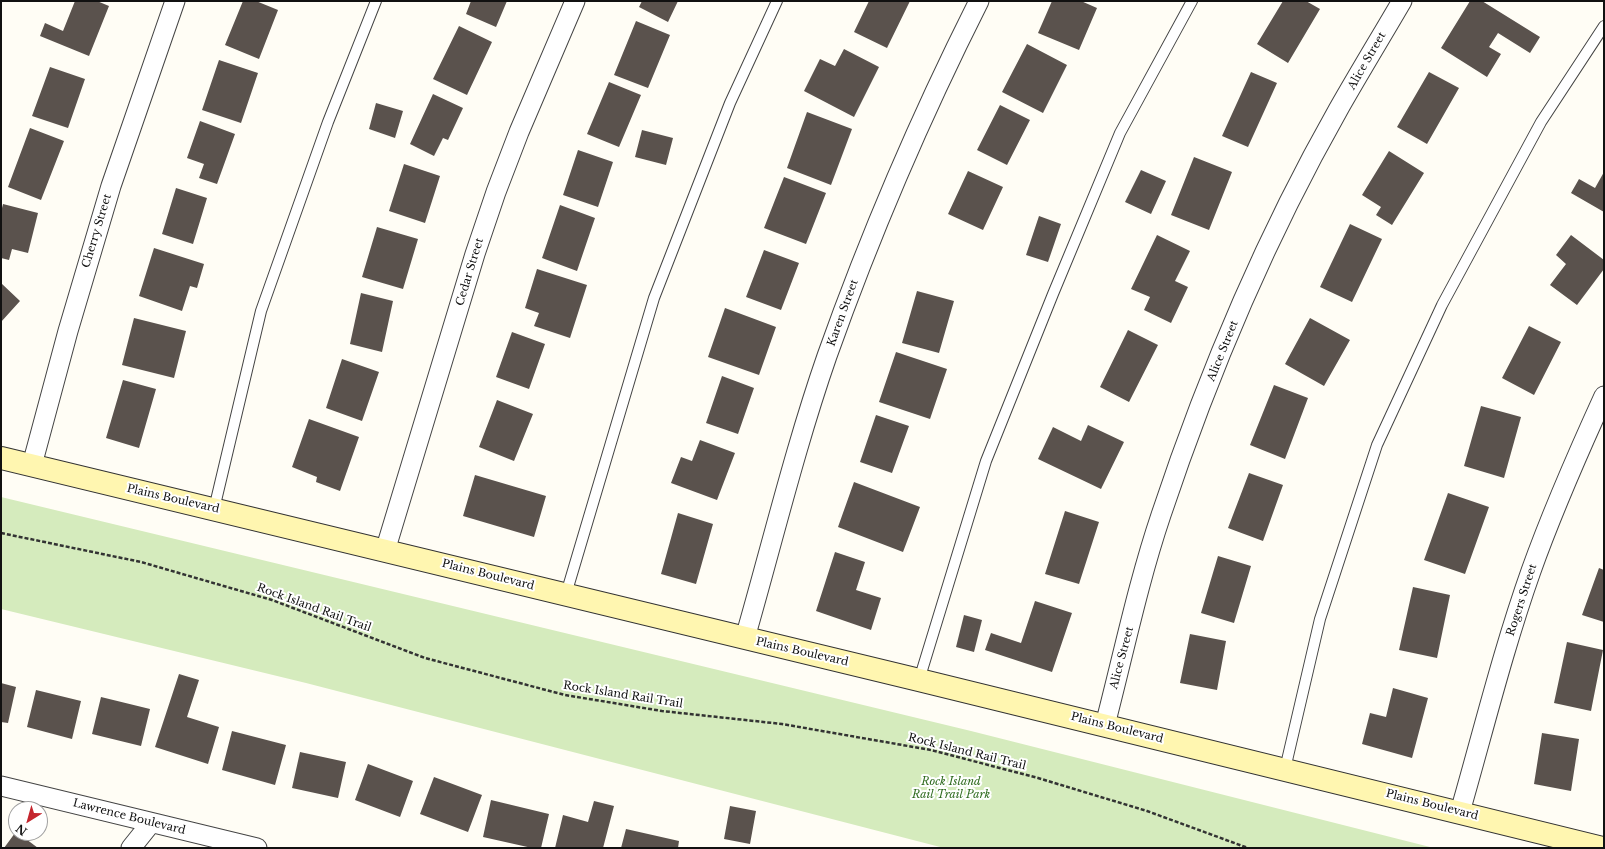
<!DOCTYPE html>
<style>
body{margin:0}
#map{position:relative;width:1605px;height:849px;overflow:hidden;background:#fffdf5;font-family:"Libre Baskerville",serif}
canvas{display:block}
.frame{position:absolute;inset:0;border:2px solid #111;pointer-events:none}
.north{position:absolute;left:8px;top:801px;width:40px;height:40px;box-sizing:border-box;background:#fff;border:1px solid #a0a0a0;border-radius:50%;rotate:217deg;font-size:11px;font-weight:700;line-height:16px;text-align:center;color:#111}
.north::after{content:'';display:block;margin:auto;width:14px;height:18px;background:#c4262e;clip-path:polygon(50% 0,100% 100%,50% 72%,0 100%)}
</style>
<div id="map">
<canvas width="1605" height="849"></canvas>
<div class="frame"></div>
<div class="north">N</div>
</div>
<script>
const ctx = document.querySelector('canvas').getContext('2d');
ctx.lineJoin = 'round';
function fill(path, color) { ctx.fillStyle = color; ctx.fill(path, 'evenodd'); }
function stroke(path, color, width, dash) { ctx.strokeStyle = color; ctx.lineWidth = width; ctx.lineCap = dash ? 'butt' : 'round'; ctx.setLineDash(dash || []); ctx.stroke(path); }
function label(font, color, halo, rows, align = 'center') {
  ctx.font = font + ' "Libre Baskerville",serif'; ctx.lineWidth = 4; ctx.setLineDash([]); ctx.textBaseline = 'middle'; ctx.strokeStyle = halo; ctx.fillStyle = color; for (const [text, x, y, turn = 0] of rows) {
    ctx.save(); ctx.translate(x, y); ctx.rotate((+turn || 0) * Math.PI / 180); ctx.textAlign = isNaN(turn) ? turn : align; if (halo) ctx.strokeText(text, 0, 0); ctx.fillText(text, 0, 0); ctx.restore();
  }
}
fill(new Path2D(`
 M 1,497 L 971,731 L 1434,848 L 944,848 L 306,683 L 1,609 Z`), '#d5ebbd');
fill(new Path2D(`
 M 75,1 L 97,1 L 109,6 L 89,56 L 40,36 L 45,23 L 63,31 Z
 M 243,1 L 256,1 L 278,10 L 259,59 L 225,45 Z
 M 471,1 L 507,1 L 496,27 L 466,14 Z
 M 642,1 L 678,1 L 668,22 L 639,7 Z
 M 869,1 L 910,1 L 887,48 L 854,32 Z
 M 1052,1 L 1081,1 L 1097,8 L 1079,50 L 1038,33 Z
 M 1283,1 L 1306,1 L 1320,9 L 1288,63 L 1257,44 Z
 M 1470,1 L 1482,1 L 1540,37 L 1530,53 L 1498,33 L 1489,47 L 1501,54 L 1487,77 L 1441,48 Z
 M 636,21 L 670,35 L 648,88 L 614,75 Z
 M 459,26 L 492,42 L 467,95 L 433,79 Z
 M 1027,44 L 1067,65 L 1043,113 L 1002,92 Z
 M 844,49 L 879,67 L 854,117 L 804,91 L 820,59 L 835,66 Z
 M 219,60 L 258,73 L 241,123 L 202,110 Z
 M 50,67 L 85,79 L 68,128 L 32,116 Z
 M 1251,72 L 1277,83 L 1248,147 L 1222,136 Z
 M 1429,72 L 1459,88 L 1427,144 L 1397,127 Z
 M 609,82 L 641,95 L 619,147 L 587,134 Z
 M 433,94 L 463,108 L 448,140 L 443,138 L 434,156 L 410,144 Z
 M 376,103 L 403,111 L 395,138 L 369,129 Z
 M 1000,105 L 1030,120 L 1007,165 L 977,150 Z
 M 807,112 L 852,129 L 831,185 L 787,168 Z
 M 200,121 L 235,134 L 217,184 L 199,178 L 204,164 L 187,158 Z
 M 30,128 L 64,141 L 41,200 L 8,187 Z
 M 642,130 L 673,138 L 666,165 L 635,157 Z
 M 578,150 L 613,162 L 598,207 L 563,195 Z
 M 1389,151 L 1424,173 L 1392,225 L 1376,215 L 1381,207 L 1362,195 Z
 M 1194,157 L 1232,172 L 1209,230 L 1171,215 Z
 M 404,164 L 440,176 L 425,223 L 389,211 Z
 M 1141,170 L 1166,181 L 1151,214 L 1125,202 Z
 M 968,171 L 1003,187 L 983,230 L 948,214 Z
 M 1604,172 L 1604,212 L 1571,193 L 1579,179 L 1595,188 Z
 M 784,177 L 826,193 L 806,244 L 764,228 Z
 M 176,188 L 207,198 L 193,244 L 162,234 Z
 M 3,204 L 38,213 L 28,253 L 12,249 L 9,260 L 1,258 L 1,212 Z
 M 560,205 L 595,218 L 577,271 L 542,258 Z
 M 1039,216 L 1061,224 L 1048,262 L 1026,255 Z
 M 1350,224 L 1382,239 L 1352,302 L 1320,287 Z
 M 377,227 L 418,239 L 403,289 L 362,277 Z
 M 1157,235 L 1190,251 L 1175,281 L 1188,287 L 1171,323 L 1144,310 L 1150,297 L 1131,289 Z
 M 1571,235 L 1604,260 L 1604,269 L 1577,305 L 1550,285 L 1566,264 L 1556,255 Z
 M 154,248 L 204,264 L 197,288 L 190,286 L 182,311 L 139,296 Z
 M 764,250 L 799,263 L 781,310 L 746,297 Z
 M 537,269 L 587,285 L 570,338 L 534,326 L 539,313 L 525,308 Z
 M 1,283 L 20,301 L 1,322 Z
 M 917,291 L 954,301 L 939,353 L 902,343 Z
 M 361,293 L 393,301 L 382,352 L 350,344 Z
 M 725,308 L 776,327 L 759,375 L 708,357 Z
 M 134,318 L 186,331 L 174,378 L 122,365 Z
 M 1310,318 L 1350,340 L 1324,386 L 1285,364 Z
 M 1529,326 L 1561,342 L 1534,395 L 1502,378 Z
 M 1128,330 L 1158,345 L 1129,402 L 1100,387 Z
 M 512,332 L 545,344 L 529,389 L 496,377 Z
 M 896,352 L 947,369 L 930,419 L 879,402 Z
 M 342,359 L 379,372 L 362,421 L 326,408 Z
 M 722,376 L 754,388 L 738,434 L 706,423 Z
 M 123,380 L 156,389 L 139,448 L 106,438 Z
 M 1274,385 L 1308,398 L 1285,459 L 1250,445 Z
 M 497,400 L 533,414 L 514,461 L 479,447 Z
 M 1481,406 L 1521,417 L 1504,478 L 1464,466 Z
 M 876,415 L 909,426 L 892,473 L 860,462 Z
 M 309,419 L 359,437 L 340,491 L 316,482 L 317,477 L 292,467 Z
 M 1088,425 L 1124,442 L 1101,489 L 1038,459 L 1053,427 L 1081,441 Z
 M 700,440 L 735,453 L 717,500 L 671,483 L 681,457 L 692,461 Z
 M 1249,473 L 1283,485 L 1263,541 L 1228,528 Z
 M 475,475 L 546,496 L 534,537 L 463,516 Z
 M 854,482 L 920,507 L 903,552 L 838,527 Z
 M 1448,493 L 1489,507 L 1465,574 L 1424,560 Z
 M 1065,511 L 1099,522 L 1079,584 L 1045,574 Z
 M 678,513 L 713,524 L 696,584 L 661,574 Z
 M 835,552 L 865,562 L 856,590 L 881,598 L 871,630 L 816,611 Z
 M 1218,556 L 1251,566 L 1234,623 L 1201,613 Z
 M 1599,568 L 1604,570 L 1604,622 L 1582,615 Z
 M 1413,587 L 1450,595 L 1437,658 L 1399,650 Z
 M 1035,601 L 1072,613 L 1052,672 L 985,650 L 991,633 L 1021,643 Z
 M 964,615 L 982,620 L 974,652 L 956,647 Z
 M 1190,634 L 1226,641 L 1217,690 L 1180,683 Z
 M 1567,642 L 1603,650 L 1591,711 L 1554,703 Z
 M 179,674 L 199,680 L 187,717 L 219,727 L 208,764 L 155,747 Z
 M 1,683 L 16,687 L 8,723 L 1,722 Z
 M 1393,688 L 1428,698 L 1412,758 L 1362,744 L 1370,713 L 1386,717 Z
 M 36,690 L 81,701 L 72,739 L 27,727 Z
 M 101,697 L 150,709 L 141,746 L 92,734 Z
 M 232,731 L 286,745 L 275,785 L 222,770 Z
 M 1542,733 L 1579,739 L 1571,791 L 1534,784 Z
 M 300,752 L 346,762 L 338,798 L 292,788 Z
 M 368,764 L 413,781 L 400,817 L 355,800 Z
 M 434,777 L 482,795 L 468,832 L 420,814 Z
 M 491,800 L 549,814 L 541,848 L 532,848 L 483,837 Z
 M 594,801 L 614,806 L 603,848 L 555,848 L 563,815 L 588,822 Z
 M 730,806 L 756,811 L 750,844 L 724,839 Z
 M 626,829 L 679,841 L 678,848 L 621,848 Z
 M 15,833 L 18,833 L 38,848 L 4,848 Z`), '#5a524d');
const service = new Path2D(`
 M 214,509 L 261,311 L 328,122 L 376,1
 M 566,594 L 654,298 L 730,103 L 777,1
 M 919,680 L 986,461 L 1053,294 L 1120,133 L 1192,1
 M 1285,769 L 1320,619 L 1377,445 L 1442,305 L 1541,122 L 1604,26`);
const minor = new Path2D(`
 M 32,465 L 68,331 L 111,186 L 175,1
 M 385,551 L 475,254 L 496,192 L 519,132 L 575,1
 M 745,638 C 772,544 795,448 827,356 C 870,235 921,116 979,1
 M 1105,725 C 1123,656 1138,583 1161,515 C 1207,377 1266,237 1338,110 C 1359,73 1381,37 1402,1
 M 1,786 L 257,848
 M 1460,812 C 1483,732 1503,650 1531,571 C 1552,512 1578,453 1604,396
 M 131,848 L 151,823`);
const secondary = new Path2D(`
 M 1,458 L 919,680 L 1603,848`);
stroke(service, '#444', 12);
stroke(minor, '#444', 21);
stroke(secondary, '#333', 24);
stroke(new Path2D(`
 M 1,533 L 141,562 L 272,600 L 425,658 L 565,695 L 662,711 L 782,724 L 931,750 L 1038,778 L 1147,811 L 1248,848`), '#333', 2.5, [4, 2]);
stroke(service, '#fff', 10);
stroke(minor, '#fff', 19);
stroke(secondary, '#fff6b0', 22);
label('11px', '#111', '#fff', [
 ["Alice Street",1367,61,-60],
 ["Cherry Street",97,231,-73],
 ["Cedar Street",470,272,-73],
 ["Karen Street",843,313,-70],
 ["Alice Street",1223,351,-68],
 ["Plains Boulevard",173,499,13],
 ["Plains Boulevard",488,575,14],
 ["Rogers Street",1522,600,-72],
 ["Rock Island Rail Trail",314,608,20],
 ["Plains Boulevard",802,652,13],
 ["Alice Street",1122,658,-75],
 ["Rock Island Rail Trail",623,695,9],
 ["Plains Boulevard",1117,728,14],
 ["Rock Island Rail Trail",967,752,14],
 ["Plains Boulevard",1432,805,14],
 ["Lawrence Boulevard",129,817,14]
]);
label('italic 11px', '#2f6b1f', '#fff', [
 ["Rock Island",951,782],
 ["Rail Trail Park",951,795]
]);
</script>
